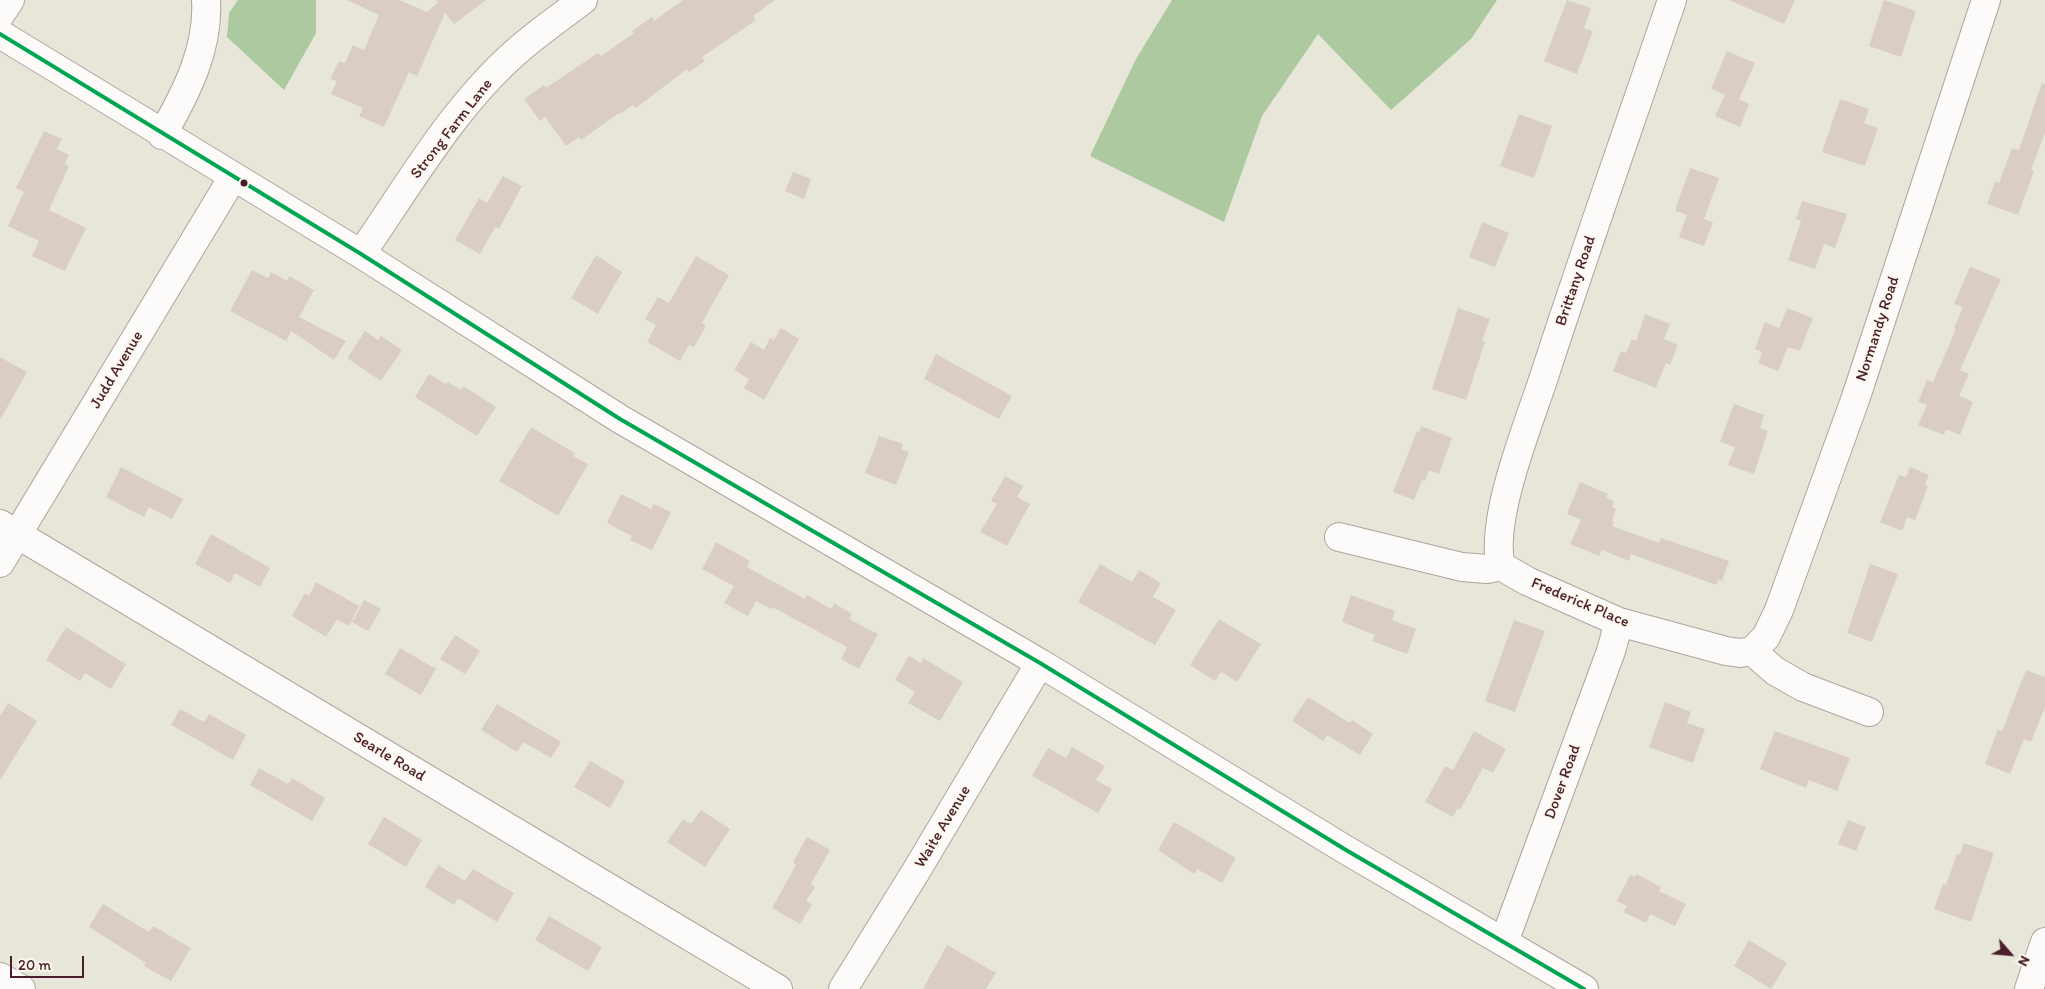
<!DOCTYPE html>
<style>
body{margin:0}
#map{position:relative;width:2045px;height:989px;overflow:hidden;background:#e8e6d8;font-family:Itim,sans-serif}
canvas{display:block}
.north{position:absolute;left:1985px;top:929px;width:50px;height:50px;-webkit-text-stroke:4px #fbf7ec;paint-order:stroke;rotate:117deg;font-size:14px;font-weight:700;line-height:20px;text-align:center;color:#4a1f2b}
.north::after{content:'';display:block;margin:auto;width:18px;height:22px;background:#4a1f2b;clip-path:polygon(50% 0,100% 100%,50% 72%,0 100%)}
.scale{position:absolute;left:10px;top:956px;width:74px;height:22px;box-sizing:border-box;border:2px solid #4a1f2b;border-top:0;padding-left:6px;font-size:15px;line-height:18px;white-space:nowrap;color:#4a1f2b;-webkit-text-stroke:4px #fbf7ec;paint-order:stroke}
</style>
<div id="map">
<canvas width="2045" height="989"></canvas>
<div class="north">N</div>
<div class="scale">20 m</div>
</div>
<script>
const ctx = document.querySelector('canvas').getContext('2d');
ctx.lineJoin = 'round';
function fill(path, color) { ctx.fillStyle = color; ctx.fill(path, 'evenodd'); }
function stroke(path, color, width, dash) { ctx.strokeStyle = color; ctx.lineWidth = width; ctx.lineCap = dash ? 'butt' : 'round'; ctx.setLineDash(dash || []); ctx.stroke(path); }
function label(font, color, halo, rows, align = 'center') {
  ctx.font = font + ' Itim,sans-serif'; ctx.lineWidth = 4; ctx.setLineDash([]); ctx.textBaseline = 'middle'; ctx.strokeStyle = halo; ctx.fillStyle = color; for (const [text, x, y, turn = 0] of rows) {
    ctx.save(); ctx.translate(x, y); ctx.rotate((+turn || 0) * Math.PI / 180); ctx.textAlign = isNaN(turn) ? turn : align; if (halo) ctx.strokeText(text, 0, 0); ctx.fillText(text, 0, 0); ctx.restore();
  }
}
fill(new Path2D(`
 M 238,0 L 316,0 L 316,33 L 284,90 L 227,37 L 229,13 Z
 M 1172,0 L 1497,0 L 1471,39 L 1391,110 L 1318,34 L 1262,116 L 1224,222 L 1090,156 L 1136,59 Z`), '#acc99f');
fill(new Path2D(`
 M 347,0 L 399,0 L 427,12 L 438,3 L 436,0 L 486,0 L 454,24 L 445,13 L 417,76 L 409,72 L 384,127 L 359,116 L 363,108 L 331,94 L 337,81 L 330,79 L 339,61 L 345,63 L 353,45 L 364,50 L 379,15 Z
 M 683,0 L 775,0 L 753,16 L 756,20 L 702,57 L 705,61 L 689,72 L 687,69 L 636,108 L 633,105 L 620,114 L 619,113 L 581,140 L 579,137 L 566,146 L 545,117 L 540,121 L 524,99 L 544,85 L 546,88 L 598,53 L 601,56 L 634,33 L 632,31 L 652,17 L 654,21 Z
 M 1567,0 L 1591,8 L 1584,28 L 1593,31 L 1577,74 L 1544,61 Z
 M 1729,0 L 1795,0 L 1784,24 Z
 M 1884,0 L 1916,11 L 1901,57 L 1869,46 Z
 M 1727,51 L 1755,63 L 1739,99 L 1749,104 L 1740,127 L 1715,116 L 1725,95 L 1711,89 Z
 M 2042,83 L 2045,84 L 2045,133 L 2031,170 L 2034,171 L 2018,215 L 1987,204 L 1995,182 L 1999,183 L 2012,148 L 2019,150 Z
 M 1840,99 L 1869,109 L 1864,123 L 1878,128 L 1865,166 L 1822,152 Z
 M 1519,114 L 1552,126 L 1534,178 L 1500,166 Z
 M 44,131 L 62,139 L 57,149 L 69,155 L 65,164 L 69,166 L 49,210 L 86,228 L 65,271 L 32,256 L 39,241 L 8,226 L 24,192 L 16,188 Z
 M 1690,168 L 1719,178 L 1704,219 L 1713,222 L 1704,246 L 1679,237 L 1687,215 L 1676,211 L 1676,207 Z
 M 793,172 L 811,179 L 804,199 L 785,191 Z
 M 503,176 L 522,186 L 499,229 L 495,227 L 480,254 L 455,240 L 479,198 L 487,203 Z
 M 1802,201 L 1847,214 L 1835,248 L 1824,244 L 1815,269 L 1788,260 L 1801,221 L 1796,219 Z
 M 1482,222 L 1509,233 L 1495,267 L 1469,257 Z
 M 596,255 L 622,272 L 598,314 L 571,298 Z
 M 696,256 L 729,275 L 702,323 L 706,326 L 694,347 L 689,345 L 680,361 L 647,342 L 656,325 L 645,319 L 658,297 L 669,303 Z
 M 1970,267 L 2001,279 L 1960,370 L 1969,374 L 1959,396 L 1973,402 L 1960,435 L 1946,429 L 1944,435 L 1918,425 L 1927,405 L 1918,402 L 1927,380 L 1933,382 L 1956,329 L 1954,328 L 1963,307 L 1954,304 Z
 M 252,270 L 268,278 L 271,272 L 287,281 L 289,276 L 314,290 L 299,317 L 346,341 L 334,360 L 291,331 L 286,341 L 230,311 Z
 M 1458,308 L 1490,319 L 1482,341 L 1485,342 L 1466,400 L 1432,389 Z
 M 1787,308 L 1813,318 L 1800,351 L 1788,347 L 1778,371 L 1758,363 L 1762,352 L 1755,349 L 1765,322 L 1779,328 Z
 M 1645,314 L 1670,324 L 1664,339 L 1678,345 L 1670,365 L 1666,363 L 1656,388 L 1613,371 L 1621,351 L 1626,353 L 1632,339 L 1636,341 Z
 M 781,328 L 799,339 L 764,400 L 744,388 L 749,379 L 734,370 L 751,342 L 764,350 L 770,338 L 774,340 Z
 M 365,331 L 378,340 L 381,336 L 402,350 L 381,381 L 347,358 Z
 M 936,354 L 1012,396 L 999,419 L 924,379 Z
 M 0,357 L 27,372 L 0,420 Z
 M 429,374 L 446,384 L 448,382 L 461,390 L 463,386 L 496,407 L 477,436 L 415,397 Z
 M 1734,404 L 1764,415 L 1760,428 L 1768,431 L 1754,474 L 1728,465 L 1735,447 L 1720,442 Z
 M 1421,426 L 1452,438 L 1439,474 L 1429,470 L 1425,481 L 1422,480 L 1414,500 L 1393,492 L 1417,431 L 1419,432 Z
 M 531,427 L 575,453 L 573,456 L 588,464 L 558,516 L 499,481 Z
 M 879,436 L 903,444 L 901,449 L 909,452 L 896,485 L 865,473 Z
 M 121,467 L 183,499 L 172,519 L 149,507 L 144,517 L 106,497 Z
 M 1910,467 L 1929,475 L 1925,485 L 1928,486 L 1915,520 L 1907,517 L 1902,531 L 1880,522 L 1899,475 L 1906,477 Z
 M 1005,476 L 1023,486 L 1017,497 L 1030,504 L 1007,546 L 980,532 L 997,504 L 991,501 Z
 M 1580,482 L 1608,494 L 1606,498 L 1614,501 L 1612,507 L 1616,509 L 1612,521 L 1614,522 L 1612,526 L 1659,543 L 1661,538 L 1729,561 L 1722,581 L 1718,580 L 1716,585 L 1631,554 L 1629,561 L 1602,550 L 1599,556 L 1570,544 L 1581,520 L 1567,514 Z
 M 621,494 L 651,509 L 654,504 L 671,512 L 652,550 L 630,540 L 632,536 L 607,523 Z
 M 211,534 L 270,568 L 260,587 L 235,573 L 230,583 L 195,564 Z
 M 716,542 L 750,561 L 747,567 L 805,599 L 807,595 L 831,609 L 834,603 L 852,614 L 849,619 L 878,634 L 859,669 L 841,659 L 847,647 L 772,607 L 771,609 L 756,601 L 748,616 L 724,603 L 734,586 L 702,569 Z
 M 1100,564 L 1132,582 L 1139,570 L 1161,583 L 1153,597 L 1176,610 L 1155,645 L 1078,602 Z
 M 1870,564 L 1898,574 L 1872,642 L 1847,633 Z
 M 316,582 L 359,606 L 349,626 L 337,619 L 326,637 L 292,616 L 305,593 L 309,596 Z
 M 1351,595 L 1395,611 L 1392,620 L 1416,629 L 1407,654 L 1372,641 L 1375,635 L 1342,622 Z
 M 364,600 L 381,609 L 368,631 L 352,622 Z
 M 1219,619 L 1261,644 L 1237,682 L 1221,672 L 1215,681 L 1190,665 Z
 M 1514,620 L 1545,631 L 1515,712 L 1485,701 Z
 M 66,627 L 126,664 L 111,689 L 85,673 L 80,681 L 46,660 Z
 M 455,635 L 480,651 L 465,674 L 440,659 Z
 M 400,648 L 436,669 L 421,695 L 385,674 Z
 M 909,656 L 921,663 L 923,658 L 963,682 L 940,721 L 908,703 L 915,692 L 895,680 Z
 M 2026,670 L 2045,677 L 2045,707 L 2031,742 L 2024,739 L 2010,774 L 1985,764 L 1998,729 L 2002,731 Z
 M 1308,697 L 1350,723 L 1352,720 L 1373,734 L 1360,755 L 1327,735 L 1323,741 L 1292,721 Z
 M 1665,702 L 1691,712 L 1687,723 L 1705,729 L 1693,763 L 1649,747 Z
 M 8,703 L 37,721 L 0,780 L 0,716 Z
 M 497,704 L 561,742 L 551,758 L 523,742 L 517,752 L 481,730 Z
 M 180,709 L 204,722 L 209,714 L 246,735 L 233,760 L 171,725 Z
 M 1474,731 L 1506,749 L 1493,773 L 1483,768 L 1460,810 L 1458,808 L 1453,817 L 1425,802 L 1445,766 L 1453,770 Z
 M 1775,731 L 1850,758 L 1837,791 L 1809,780 L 1806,788 L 1760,769 Z
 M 1072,747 L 1105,766 L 1096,780 L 1112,789 L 1098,813 L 1032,776 L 1048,748 L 1066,758 Z
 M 590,761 L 625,781 L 610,808 L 574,787 Z
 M 259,768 L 288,784 L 292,778 L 325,798 L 312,821 L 250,785 Z
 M 701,810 L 730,829 L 705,867 L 667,842 L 683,819 L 691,824 Z
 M 384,817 L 422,840 L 406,867 L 368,844 Z
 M 1848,820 L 1866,827 L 1856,851 L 1838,844 Z
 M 1174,822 L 1236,858 L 1222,883 L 1197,869 L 1194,874 L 1158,850 Z
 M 807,837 L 830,850 L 811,884 L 815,887 L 806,901 L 812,904 L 800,924 L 772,908 L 796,865 L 793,862 Z
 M 1964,843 L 1994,853 L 1971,922 L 1934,909 L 1943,884 L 1946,885 L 1957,854 L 1960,854 Z
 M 438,865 L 465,881 L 473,869 L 514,893 L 497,922 L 458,898 L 454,905 L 425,887 Z
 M 1636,874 L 1661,887 L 1659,891 L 1686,904 L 1675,926 L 1650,914 L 1646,923 L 1623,912 L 1627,906 L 1617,901 L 1630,875 L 1635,877 Z
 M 103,904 L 149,932 L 153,926 L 191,948 L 171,981 L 144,966 L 146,963 L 89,927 Z
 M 549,916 L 602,947 L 588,971 L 535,940 Z
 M 1749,940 L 1787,963 L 1771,989 L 1734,966 Z
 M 947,945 L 996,973 L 986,989 L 923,989 Z`), '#dacec4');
const minor = new Path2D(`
 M 0,15 L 10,0
 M 0,34 L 361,254 L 620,419 L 1040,663 L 1346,850 L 1584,989
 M 162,135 C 186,93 209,49 206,0
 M 361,254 C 408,186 454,106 516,52 C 537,33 561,17 583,0
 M 0,524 L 778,989
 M 1339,537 L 1462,567 L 1487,569 L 1501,566 L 1527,581 L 1619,622 L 1726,651 L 1740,653 L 1752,651 L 1775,671 L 1803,687 L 1869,712
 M 0,563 L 233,177
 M 1501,566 C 1489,521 1528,425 1543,380 C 1584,253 1629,127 1672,0
 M 1752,651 L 1766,637 L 1779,610 L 1856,397 L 1986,0
 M 1504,942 L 1611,651 L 1619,622
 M 0,977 L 21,989
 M 843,989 L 915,873 L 1040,663
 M 2029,989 L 2045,942`);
stroke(minor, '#aca59e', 30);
stroke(minor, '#fcfbf9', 28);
stroke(new Path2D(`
 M 0,34 L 361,254 L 620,419 L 1040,663 L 1346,850 L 1584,989`), '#00a651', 4);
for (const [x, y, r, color] of [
 [244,183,4.5,"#4a1f2b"]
]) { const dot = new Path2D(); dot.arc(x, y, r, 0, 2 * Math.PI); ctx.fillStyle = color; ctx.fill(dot); stroke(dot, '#fbf7ec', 2); }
label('16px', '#4a1f2b', '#fbf7ec', [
 ["Strong Farm Lane",452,129,-52],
 ["Brittany Road",1576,281,-71],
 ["Normandy Road",1878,329,-72],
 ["Judd Avenue",117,370,-59],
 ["Frederick Place",1580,603,23],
 ["Searle Road",389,757,31],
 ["Dover Road",1563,782,-70],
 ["Waite Avenue",943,827,-59]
]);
</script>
